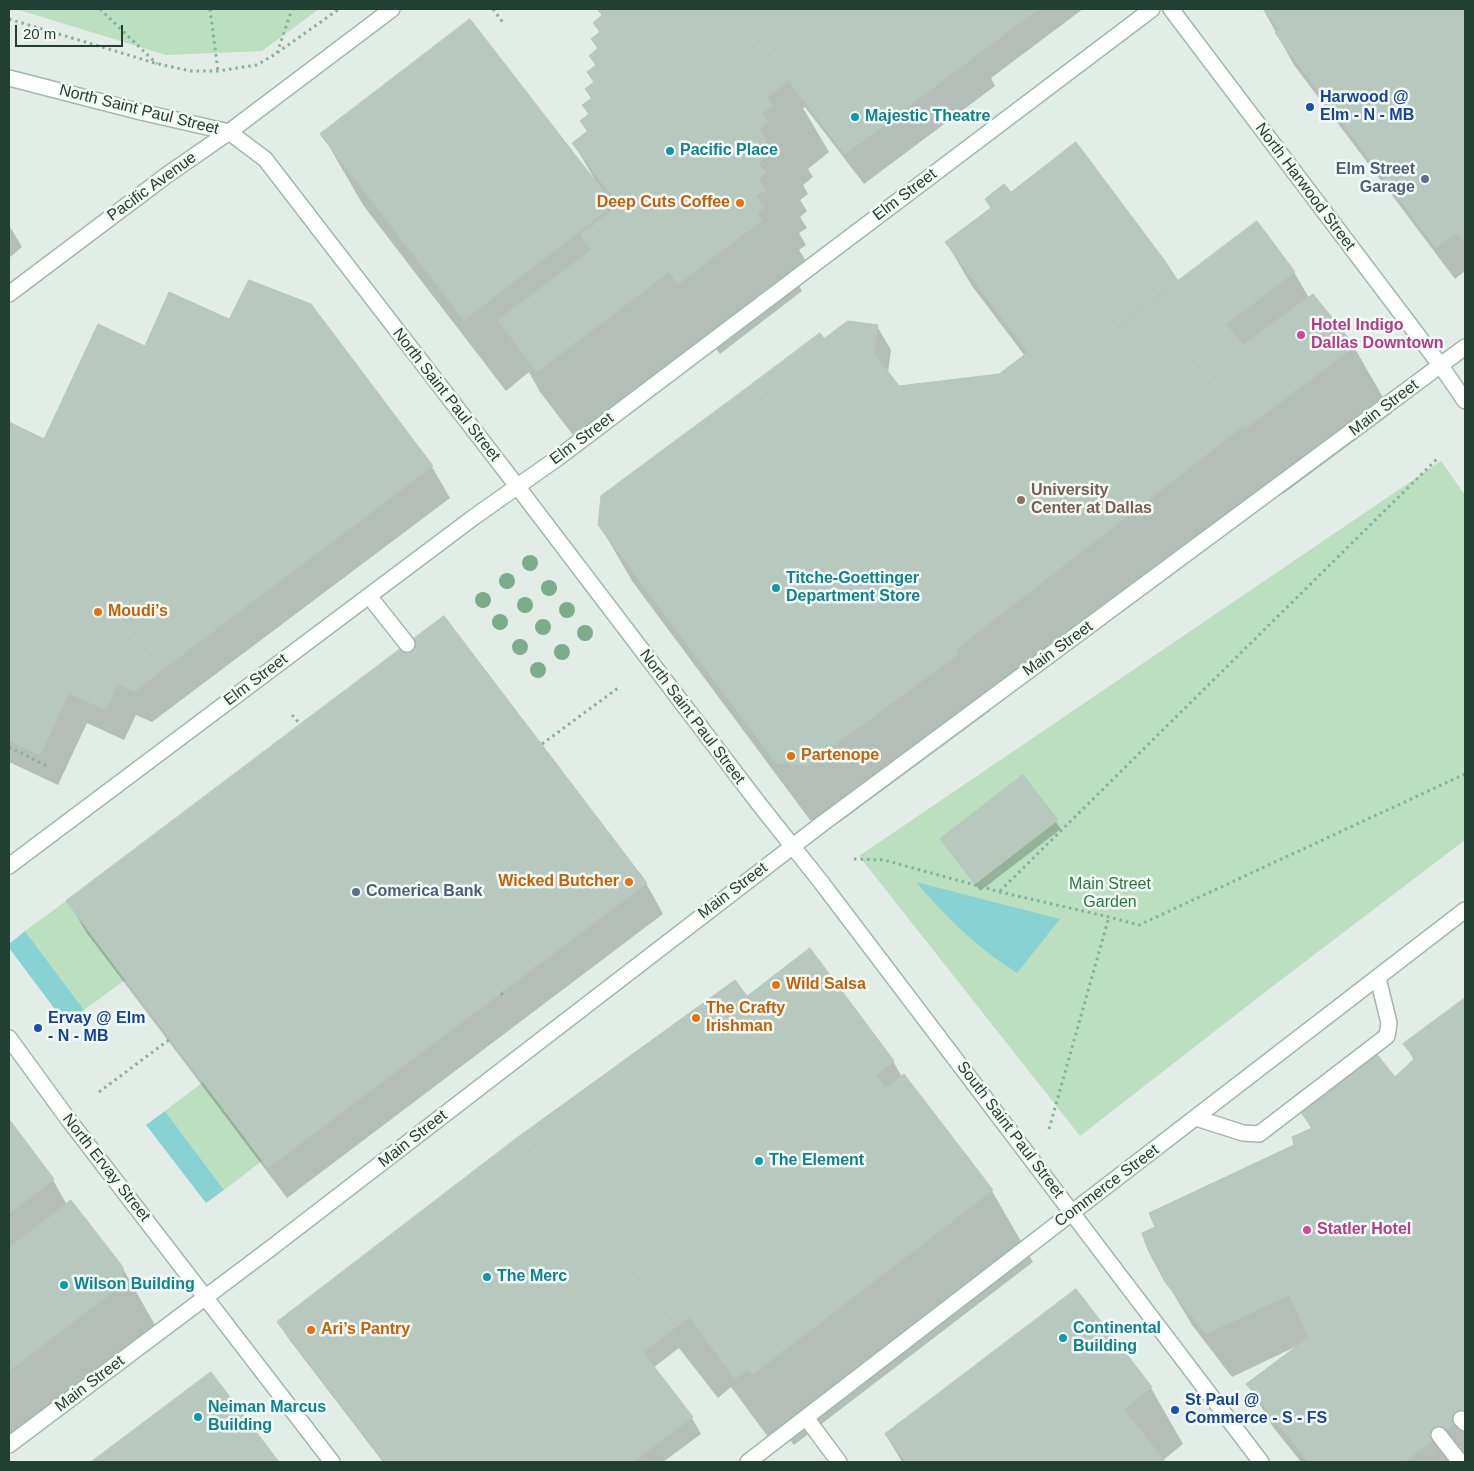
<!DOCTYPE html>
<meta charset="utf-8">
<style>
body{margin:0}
#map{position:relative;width:1474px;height:1471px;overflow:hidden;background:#e2ede7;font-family:Arial,sans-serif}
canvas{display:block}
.frame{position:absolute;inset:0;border:10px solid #223f33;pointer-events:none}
.scale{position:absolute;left:15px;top:25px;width:108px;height:22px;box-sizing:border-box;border:2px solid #223f33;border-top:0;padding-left:6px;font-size:15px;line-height:18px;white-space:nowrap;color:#223f33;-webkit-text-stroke:4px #f3f9f5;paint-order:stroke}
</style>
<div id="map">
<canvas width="1474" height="1471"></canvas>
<div class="frame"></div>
<div class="scale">20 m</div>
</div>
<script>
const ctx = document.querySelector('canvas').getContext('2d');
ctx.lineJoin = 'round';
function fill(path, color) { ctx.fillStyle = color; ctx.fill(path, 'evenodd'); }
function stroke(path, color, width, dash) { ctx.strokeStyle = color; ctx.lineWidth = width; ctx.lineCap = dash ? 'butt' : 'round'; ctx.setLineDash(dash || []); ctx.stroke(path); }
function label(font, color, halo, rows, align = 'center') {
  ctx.font = font + ' Arial,sans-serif'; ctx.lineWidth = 5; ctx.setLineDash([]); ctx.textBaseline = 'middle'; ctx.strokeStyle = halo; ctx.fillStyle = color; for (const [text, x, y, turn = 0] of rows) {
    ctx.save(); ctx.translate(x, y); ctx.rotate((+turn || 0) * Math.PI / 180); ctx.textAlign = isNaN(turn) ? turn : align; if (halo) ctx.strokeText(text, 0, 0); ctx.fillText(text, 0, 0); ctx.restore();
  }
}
fill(new Path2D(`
 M 16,9 L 319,9 L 262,51 L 166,55 Z
 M 1441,461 L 1465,495 L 1465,840 L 1273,986 L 1080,1136 L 859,856 Z
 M 66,901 L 125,980 L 84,1010 L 25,931 Z
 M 203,1082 L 262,1161 L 224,1190 L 165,1111 Z`), '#bbdfbf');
fill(new Path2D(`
 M 916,882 L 1060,919 L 1017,973 C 977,948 946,917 916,882 Z
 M 25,931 L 84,1010 L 66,1024 L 9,948 L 9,944 Z
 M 165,1111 L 224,1190 L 206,1203 L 146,1125 Z`), '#89d2d4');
fill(new Path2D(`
 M 598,9 L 1083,9 L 991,78 L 995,86 L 864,184 L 805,107 L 803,108 L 829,152 L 808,169 L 813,177 L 803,185 L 808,194 L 800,200 L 807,211 L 800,217 L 807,228 L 799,233 L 806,245 L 799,250 L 806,261 L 798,267 L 805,279 L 798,284 L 802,291 L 720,354 L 711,342 L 579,443 L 540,392 L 529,372 L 506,391 L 363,205 L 322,134 L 595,180 L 574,144 L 588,133 L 581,121 L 589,115 L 584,106 L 592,100 L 586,89 L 595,83 L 588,72 L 596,66 L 590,56 L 598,50 L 592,39 L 601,33 L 603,17 Z
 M 1263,9 L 1465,9 L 1465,271 L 1455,279 L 1294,65 Z
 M 1010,193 L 1177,283 L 1294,272 L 1309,298 L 1354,347 L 1392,413 L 1283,494 L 1274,484 L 987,706 L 990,711 L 840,822 L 810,820 L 632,581 L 599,524 L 602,497 L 752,386 L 824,341 L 877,326 L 891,350 L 888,373 L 899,387 L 999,376 L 1025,356 L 972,286 L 946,242 Z
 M 9,225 L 22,247 L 9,258 Z
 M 146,348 L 432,467 L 450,498 L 152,722 L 136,715 L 124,740 L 87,723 L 58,785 L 9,762 L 9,424 L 45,440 Z
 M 1023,777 L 1061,829 L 980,891 L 941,839 Z
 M 646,883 L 663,914 L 287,1198 L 86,932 L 68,901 Z
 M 747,997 L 893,1061 L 902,1077 L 992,1191 L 1033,1262 L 794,1445 L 789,1439 L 777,1449 L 731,1387 L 718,1398 L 679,1348 L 653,1368 L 692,1418 L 701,1434 L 663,1462 L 383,1462 L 288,1338 L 278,1322 Z
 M 1465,999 L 1465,1462 L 1301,1462 L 1273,1427 L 1248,1384 L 1297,1346 L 1232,1377 L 1192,1325 L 1166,1281 L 1156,1228 L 1295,1146 L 1312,1130 L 1302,1112 L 1395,1079 L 1414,1060 L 1405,1044 Z
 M 9,1121 L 53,1180 L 67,1205 L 122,1267 L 155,1325 L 154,1339 L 9,1442 Z
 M 210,1373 L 278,1462 L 93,1462 Z
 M 1151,1388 L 1183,1444 L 1162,1461 L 1163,1462 L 902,1462 L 886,1435 Z`), '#0003');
const building = new Path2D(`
 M 597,9 L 734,9 L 789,80 L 767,98 L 773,105 L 762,114 L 768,122 L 759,129 L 767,140 L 759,146 L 767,156 L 758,162 L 766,173 L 758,179 L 766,190 L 756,196 L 765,207 L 757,213 L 762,220 L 678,284 L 572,143 L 588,131 L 580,121 L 589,114 L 582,105 L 592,98 L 585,89 L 594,82 L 587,72 L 596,65 L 589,56 L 598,48 L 591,39 L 600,32 L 593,23 L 602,15 Z
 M 734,9 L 944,9 L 978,54 L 845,154 Z
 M 944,9 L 1038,9 L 978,54 Z
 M 1264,9 L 1465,9 L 1465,243 L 1457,233 L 1436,248 L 1275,33 L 1279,30 Z
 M 470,19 L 614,205 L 464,320 L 320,134 Z
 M 1076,142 L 1165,261 L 1178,281 L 1051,383 L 945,242 L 991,208 L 985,199 L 1004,184 L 1011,192 Z
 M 619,205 L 669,272 L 537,372 L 498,320 L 591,250 L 580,235 Z
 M 1257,221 L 1295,272 L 1226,324 L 1243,345 L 1313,294 L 1355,346 L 1245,429 L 1242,427 L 1150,302 Z
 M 249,280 L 311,304 L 40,508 L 162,670 L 134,692 L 118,684 L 106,710 L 69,693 L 40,755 L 9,740 L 9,422 L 44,439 L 98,324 L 145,346 L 169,292 L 229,319 Z
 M 1150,302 L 1242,427 L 955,650 L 859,525 L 1051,383 Z
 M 311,304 L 433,466 L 162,670 L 40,508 Z
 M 848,321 L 878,325 L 874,353 L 899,386 L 999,374 L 1027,353 L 1051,383 L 927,474 L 824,339 Z
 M 820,333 L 927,474 L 859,525 L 751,385 Z
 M 751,385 L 958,654 L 808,765 L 776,763 L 598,525 L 601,496 Z
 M 444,616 L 647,883 L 268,1168 L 66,901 Z
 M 1023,775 L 1058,820 L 975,884 L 940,839 Z
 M 810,948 L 894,1061 L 876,1075 L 886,1088 L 904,1074 L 993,1190 L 752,1375 L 748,1369 L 735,1379 L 689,1317 L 676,1327 L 525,1132 L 735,980 L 747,996 Z
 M 1465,998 L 1465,1416 L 1404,1462 L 1309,1462 L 1246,1384 L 1309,1337 L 1289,1295 L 1206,1334 L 1165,1282 L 1148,1250 L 1142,1233 L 1155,1227 L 1149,1213 L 1294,1145 L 1292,1137 L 1312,1128 L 1300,1111 L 1376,1053 L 1395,1077 L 1415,1058 L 1403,1044 Z
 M 9,1119 L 54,1179 L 9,1214 Z
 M 525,1132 L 676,1327 L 643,1352 L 693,1417 L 633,1462 L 385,1462 L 277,1322 Z
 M 71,1200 L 123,1267 L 122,1281 L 118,1288 L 9,1371 L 9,1248 Z
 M 1076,1289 L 1152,1387 L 1124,1409 L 1165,1462 L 906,1462 L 885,1434 Z
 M 211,1372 L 279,1462 L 91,1462 Z`);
fill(building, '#b7c8bf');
stroke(building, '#b4c7bd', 1);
const lane = new Path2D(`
 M 369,596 L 407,644
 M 1196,1118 L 1243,1133 L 1259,1134 L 1387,1036 L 1389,1023 L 1378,978
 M 1461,1419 L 1465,1423
 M 1439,1435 L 1460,1462`);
const street = new Path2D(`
 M 9,294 L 167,175 L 229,132
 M 807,1419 L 839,1462
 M 1464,1462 L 1465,1461`);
const secondary = new Path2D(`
 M 1171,9 L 1441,366 L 1465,401
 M 9,78 L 141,112 L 229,132 L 265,159 L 517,486 L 759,804 L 821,882 L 1261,1462
 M 229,132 L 392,9
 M 9,866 L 474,517 L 559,457 L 1152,9
 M 9,1038 L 68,1119 L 332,1462
 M 9,1445 L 271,1248 L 823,823 L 1465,347
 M 748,1462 L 1465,910`);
stroke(lane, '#a5b5ad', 18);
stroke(street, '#a5b5ad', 18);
stroke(secondary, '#a0b9ad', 18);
stroke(new Path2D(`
 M 100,9 L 157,64
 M 210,9 L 218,71
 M 493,9 L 504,24
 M 9,19 L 158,64 L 191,71 L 218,71 L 257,65 L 277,53 L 339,9
 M 277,53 L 292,9
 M 292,715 L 300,724
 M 542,744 L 618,688
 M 9,747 L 49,767
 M 854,859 L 884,860 L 1000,892 L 1109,917 L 1139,925 L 1465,774
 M 1000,891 L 1439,457
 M 501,993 L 504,997
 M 99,1092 L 170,1039
 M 1049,1129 L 1109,917`), '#82b19c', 3, [2.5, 4]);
stroke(lane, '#fff', 15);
stroke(street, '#fff', 15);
stroke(secondary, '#fff', 15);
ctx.fillStyle = '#7dac8a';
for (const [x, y] of [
 [530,563],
 [507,581],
 [549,588],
 [483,600],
 [525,605],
 [567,610],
 [500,622],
 [543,627],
 [585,633],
 [520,647],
 [562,652],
 [538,670]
]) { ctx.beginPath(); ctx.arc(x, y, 8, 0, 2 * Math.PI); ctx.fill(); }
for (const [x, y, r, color] of [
 [1310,107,5,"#1a4fb4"],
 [855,117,5,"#0f9aa8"],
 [670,151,5,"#0f9aa8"],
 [1425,179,5,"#5c6f8a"],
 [740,203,5,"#e8710a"],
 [1301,335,5,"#d1479c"],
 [1021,500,5,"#8d6e63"],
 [776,588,5,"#0f9aa8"],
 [98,612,5,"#e8710a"],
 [791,756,5,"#e8710a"],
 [629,882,5,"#e8710a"],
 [356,892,5,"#5c6f8a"],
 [776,985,5,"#e8710a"],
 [696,1018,5,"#e8710a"],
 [38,1028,5,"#1a4fb4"],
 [759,1161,5,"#0f9aa8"],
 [1307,1230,5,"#d1479c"],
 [487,1277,5,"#0f9aa8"],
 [64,1285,5,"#0f9aa8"],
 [311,1330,5,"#e8710a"],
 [1063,1338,5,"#0f9aa8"],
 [1175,1410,5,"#1a4fb4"],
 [198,1417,5,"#0f9aa8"]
]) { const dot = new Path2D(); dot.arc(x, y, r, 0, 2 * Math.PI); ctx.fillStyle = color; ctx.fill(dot); stroke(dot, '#f3f9f5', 2); }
label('bold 16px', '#164399', '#f3f9f5', [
 ["Harwood @",1320,98],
 ["Elm - N - MB",1320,116],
 ["Ervay @ Elm",48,1019],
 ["- N - MB",48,1037],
 ["St Paul @",1185,1401],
 ["Commerce - S - FS",1185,1419]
], 'left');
label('16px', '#223f33', '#f3f9f5', [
 ["North Saint Paul Street",139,110,14],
 ["Pacific Avenue",152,187,-36],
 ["North Harwood Street",1305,187,53],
 ["Elm Street",905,195,-37],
 ["North Saint Paul Street",446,395,52],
 ["Main Street",1384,408,-37],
 ["Elm Street",582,439,-37],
 ["Main Street",1058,649,-36],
 ["Elm Street",256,680,-37],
 ["North Saint Paul Street",692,717,53],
 ["Main Street",733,891,-37],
 ["South Saint Paul Street",1010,1130,53],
 ["Main Street",413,1139,-38],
 ["North Ervay Street",106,1168,52],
 ["Commerce Street",1107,1186,-37],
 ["Main Street",90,1384,-37]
]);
label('bold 16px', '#0d838f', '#f3f9f5', [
 ["Majestic Theatre",865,117],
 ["Pacific Place",680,151],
 ["Titche-Goettinger",786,579],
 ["Department Store",786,597],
 ["The Element",769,1161],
 ["The Merc",497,1277],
 ["Wilson Building",74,1285],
 ["Continental",1073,1329],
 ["Building",1073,1347],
 ["Neiman Marcus",208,1408],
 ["Building",208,1426]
], 'left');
label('bold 16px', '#4e5e75', '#f3f9f5', [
 ["Elm Street",1415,170],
 ["Garage",1415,188],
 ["Comerica Bank",366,892,"left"]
], 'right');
label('bold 16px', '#c56008', '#f3f9f5', [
 ["Deep Cuts Coffee",730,203,"right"],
 ["Moudi’s",108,612],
 ["Partenope",801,756],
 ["Wicked Butcher",619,882,"right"],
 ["Wild Salsa",786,985],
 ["The Crafty",706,1009],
 ["Irishman",706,1027],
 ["Ari’s Pantry",321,1330]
], 'left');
label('bold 16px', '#b23c85', '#f3f9f5', [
 ["Hotel Indigo",1311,326],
 ["Dallas Downtown",1311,344],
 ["Statler Hotel",1317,1230]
], 'left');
label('bold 16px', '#785e54', '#f3f9f5', [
 ["University",1031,491],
 ["Center at Dallas",1031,509]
], 'left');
label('16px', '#2a773d', '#f3f9f5', [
 ["Main Street",1110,885],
 ["Garden",1110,903]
]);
</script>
